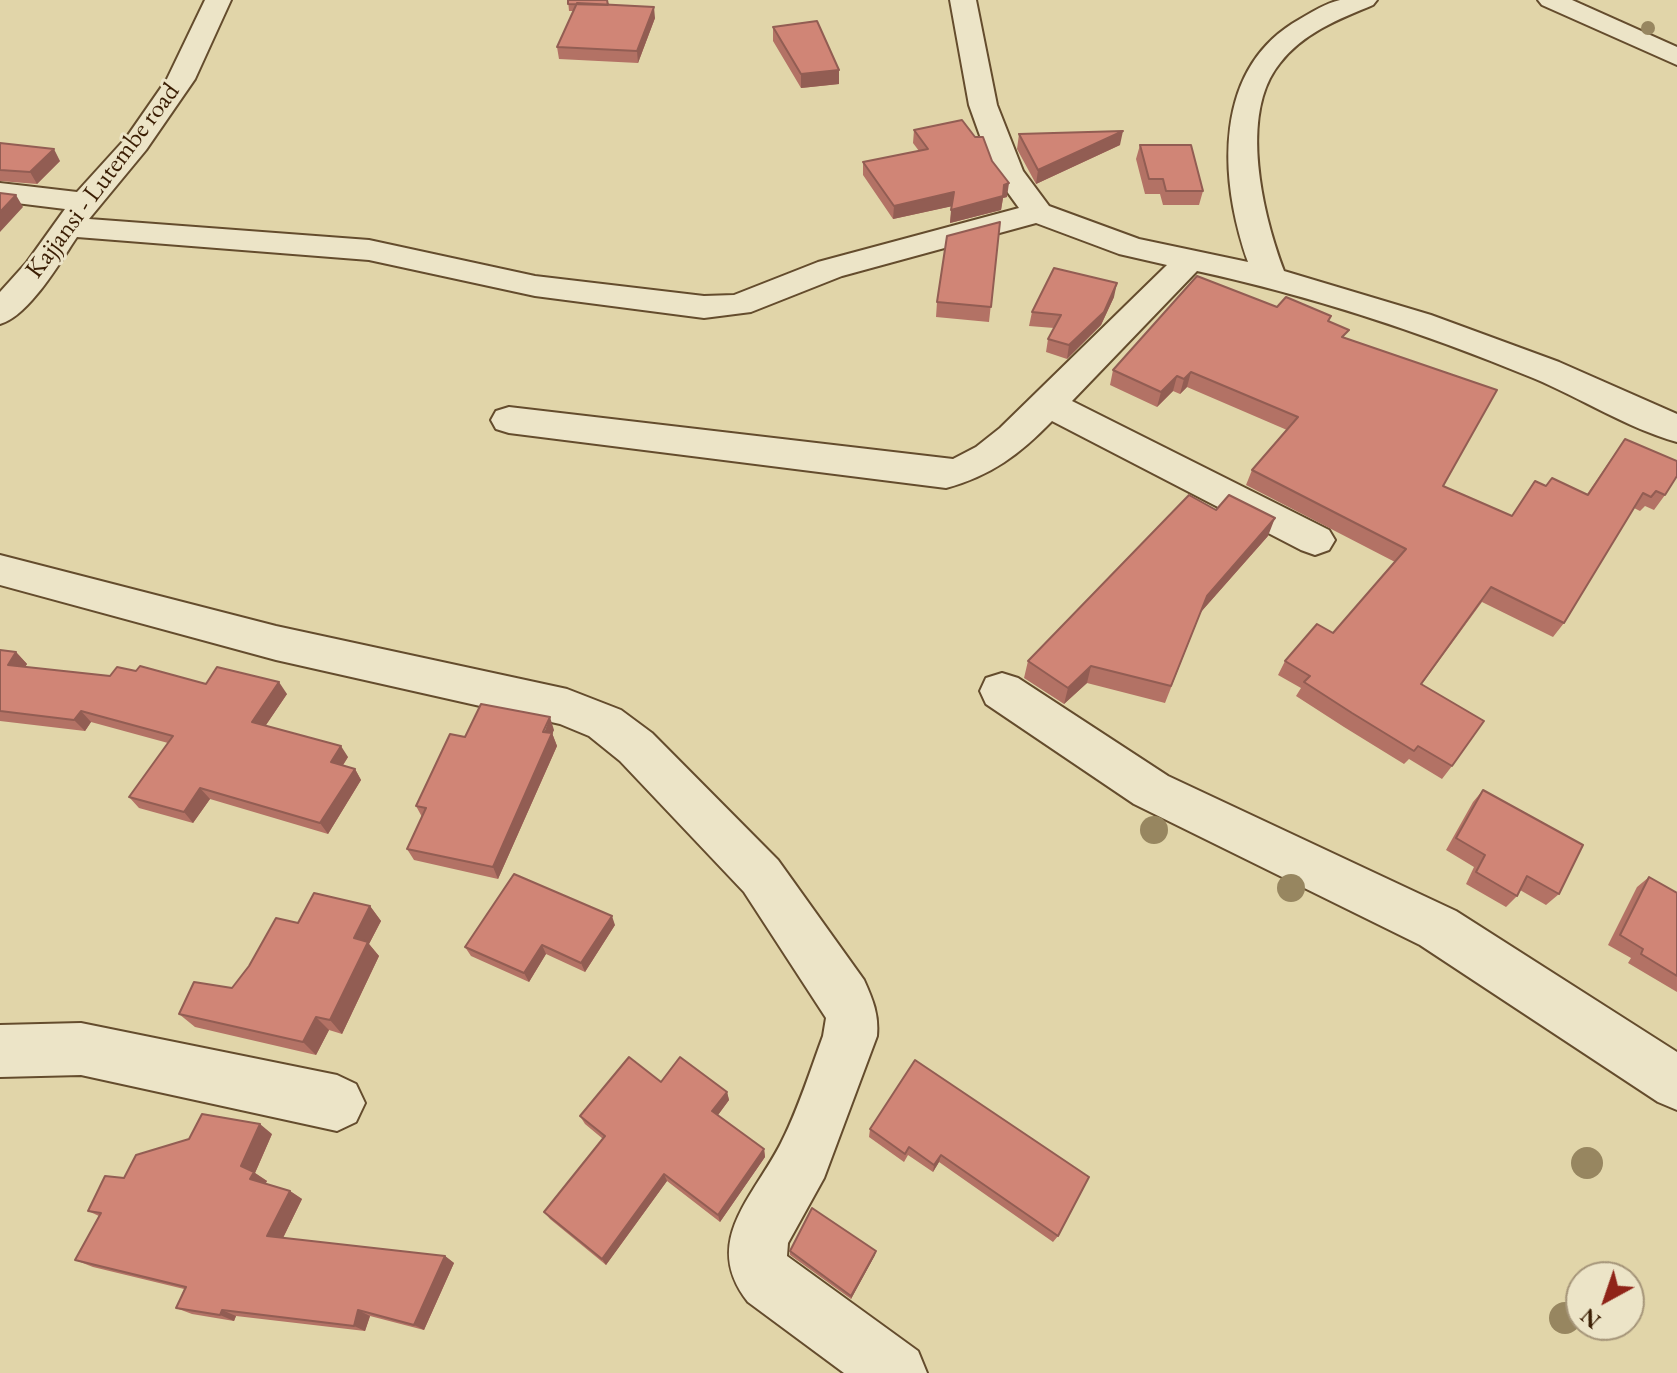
<!DOCTYPE html>
<style>
body{margin:0}
#map{position:relative;width:1677px;height:1373px;overflow:hidden;background:#e1d5a9;font-family:"EB Garamond",serif}
canvas{display:block}
.north{position:absolute;left:1565px;top:1261px;width:80px;height:80px;box-sizing:border-box;background:#ece4c7;border:2px solid #a59579;border-radius:50%;rotate:220deg;font-size:22px;font-weight:700;line-height:32px;text-align:center;color:#3b1e04}
.north::after{content:'';display:block;margin:auto;width:28px;height:36px;background:#8f2418;clip-path:polygon(50% 0,100% 100%,50% 72%,0 100%)}
</style>
<div id="map">
<canvas width="1677" height="1373"></canvas>
<div class="north">N</div>
</div>
<script>
const ctx = document.querySelector('canvas').getContext('2d');
ctx.lineJoin = 'round';
function stroke(path, color, width, dash) { ctx.strokeStyle = color; ctx.lineWidth = width; ctx.lineCap = dash ? 'butt' : 'round'; ctx.setLineDash(dash || []); ctx.stroke(path); }
function fill(path, color) { ctx.fillStyle = color; ctx.fill(path, 'evenodd'); }
function label(font, color, halo, rows, align = 'center') {
  ctx.font = font + ' "EB Garamond",serif'; ctx.lineWidth = 6; ctx.setLineDash([]); ctx.textBaseline = 'middle'; ctx.strokeStyle = halo; ctx.fillStyle = color; for (const [text, x, y, turn = 0] of rows) {
    ctx.save(); ctx.translate(x, y); ctx.rotate((+turn || 0) * Math.PI / 180); ctx.textAlign = isNaN(turn) ? turn : align; if (halo) ctx.strokeText(text, 0, 0); ctx.fillText(text, 0, 0); ctx.restore();
  }
}
const minor = new Path2D(`
 M 205,0 L 231,0 L 195,79 L 146,150 L 89,219 L 369,240 L 535,276 L 704,296 L 734,295 L 818,262 L 1019,208 L 993,172 L 969,105 L 950,0 L 976,0 L 997,105 L 1023,171 L 1049,206 L 1139,239 L 1248,262 C 1219,179 1212,68 1300,19 C 1312,12 1326,3 1340,0 C 1351,0 1365,0 1377,0 L 1373,5 C 1339,19 1303,33 1280,63 C 1238,114 1263,215 1284,271 L 1431,315 L 1559,362 L 1677,414 L 1677,442 C 1627,428 1581,398 1533,378 C 1424,333 1312,296 1197,271 L 1072,401 L 1329,530 L 1335,540 L 1329,550 L 1315,555 L 1301,550 L 1052,421 C 1020,454 991,476 946,488 L 509,433 L 496,429 L 491,420 L 496,411 L 509,407 L 953,459 L 976,447 L 1000,428 L 1167,265 L 1119,254 L 1036,223 L 842,276 L 751,312 L 704,318 L 535,296 L 369,260 L 77,237 C 60,262 29,316 0,324 L 0,292 L 27,262 L 65,209 L 0,201 L 0,183 L 77,192 L 126,138 L 167,79 Z
 M 1538,0 L 1572,0 L 1677,47 L 1677,65 L 1542,5 Z
 M 0,555 L 276,626 L 567,689 L 621,710 L 652,733 L 778,860 L 864,980 C 873,1000 879,1015 877,1036 L 824,1178 L 788,1243 L 787,1256 L 918,1351 L 927,1373 L 844,1373 L 748,1302 C 700,1241 755,1196 782,1141 C 799,1107 810,1071 823,1036 L 826,1018 L 744,892 L 620,761 L 589,736 L 560,724 L 276,660 L 0,585 Z
 M 1002,673 L 1018,678 L 1168,776 L 1456,911 L 1677,1052 L 1677,1110 L 1658,1102 L 1420,945 L 1134,804 L 986,704 L 980,691 L 986,678 Z
 M 81,1023 L 337,1075 L 356,1084 L 365,1103 L 356,1122 L 337,1131 L 81,1075 L 0,1077 L 0,1025 Z`);
stroke(minor, '#644c2d', 4);
fill(minor, '#ece4c7');
ctx.fillStyle = '#978660';
for (const [x, y, r] of [
 [1648,28,7],
 [1154,830,14],
 [1291,888,14],
 [1587,1163,16],
 [1565,1318,16]
]) { ctx.beginPath(); ctx.arc(x, y, r, 0, 2 * Math.PI); ctx.fill(); }
fill(new Path2D(`
 M 568,0 L 608,5 L 655,18 L 638,63 L 559,59 L 557,47 L 574,11 L 569,11 Z
 M 773,27 L 839,84 L 801,88 L 773,41 Z
 M 914,130 L 992,161 L 1007,197 L 1003,198 L 1001,210 L 950,223 L 952,206 L 893,219 L 863,175 L 863,162 L 919,151 L 913,143 Z
 M 1019,134 L 1120,145 L 1036,184 L 1017,149 Z
 M 0,143 L 60,161 L 37,184 L 0,181 Z
 M 1140,145 L 1203,191 L 1199,205 L 1163,205 L 1160,194 L 1145,194 L 1136,159 Z
 M 1000,222 L 989,322 L 936,317 L 937,302 Z
 M 1114,297 L 1101,325 L 1067,359 L 1046,352 L 1048,339 L 1054,328 L 1029,326 L 1032,312 Z
 M 1277,307 L 1329,321 L 1345,338 L 1443,486 L 1512,516 L 1546,486 L 1587,494 L 1625,439 L 1665,495 L 1654,510 L 1645,506 L 1640,511 L 1634,508 L 1564,623 L 1553,637 L 1482,602 L 1422,684 L 1452,766 L 1442,779 L 1409,759 L 1404,764 L 1344,727 L 1296,696 L 1301,688 L 1278,675 L 1285,661 L 1333,633 L 1395,562 L 1246,485 L 1252,470 L 1287,430 L 1187,387 L 1180,394 L 1173,391 L 1157,407 L 1110,385 L 1113,370 Z
 M 1268,536 L 1200,613 L 1165,703 L 1087,683 L 1064,704 L 1024,678 L 1028,661 Z
 M 0,650 L 16,652 L 27,664 L 25,667 L 110,676 L 136,671 L 206,684 L 287,694 L 265,726 L 348,757 L 343,765 L 355,769 L 361,780 L 328,834 L 210,799 L 193,823 L 139,808 L 129,797 L 168,743 L 91,722 L 85,731 L 0,721 Z
 M 554,730 L 552,733 L 557,746 L 498,879 L 414,860 L 407,849 L 422,817 L 416,806 L 465,737 Z
 M 1483,790 L 1559,894 L 1546,905 L 1520,890 L 1517,896 L 1506,907 L 1466,884 L 1474,867 L 1446,850 L 1473,802 Z
 M 1649,877 L 1677,893 L 1677,992 L 1628,963 L 1631,958 L 1608,945 L 1637,887 Z
 M 370,906 L 381,921 L 369,944 L 379,956 L 342,1034 L 329,1030 L 316,1055 L 195,1027 L 179,1014 L 232,988 L 298,923 Z
 M 615,925 L 585,972 L 546,954 L 529,982 L 471,956 L 465,947 Z
 M 915,1060 L 1058,1236 L 1053,1242 L 939,1162 L 933,1172 L 908,1155 L 904,1162 L 869,1137 L 870,1129 Z
 M 661,1082 L 727,1092 L 729,1100 L 718,1115 L 764,1149 L 765,1157 L 720,1222 L 667,1181 L 606,1265 L 550,1219 L 544,1212 L 603,1139 L 585,1124 L 580,1116 Z
 M 272,1134 L 255,1173 L 267,1181 L 265,1184 L 290,1191 L 302,1199 L 283,1238 L 445,1256 L 454,1263 L 424,1330 L 370,1316 L 365,1331 L 236,1316 L 234,1321 L 192,1314 L 176,1308 L 184,1289 L 93,1267 L 75,1260 L 99,1216 L 88,1211 L 124,1178 Z
 M 790,1251 L 875,1255 L 851,1299 L 790,1255 Z`), '#b37265');
fill(new Path2D(`
 M 654,7 L 655,18 L 638,63 L 637,51 Z
 M 839,70 L 839,84 L 801,88 L 801,74 Z
 M 1123,131 L 1120,145 L 1036,184 L 1038,170 Z
 M 54,149 L 60,161 L 37,184 L 30,172 Z
 M 1009,183 L 1007,197 L 1003,198 L 1001,210 L 950,223 L 951,210 Z
 M 954,192 L 953,206 L 893,219 L 894,206 Z
 M 16,195 L 23,207 L 0,232 L 0,212 Z
 M 1117,283 L 1114,297 L 1101,325 L 1067,359 L 1069,345 Z
 M 1191,372 L 1187,387 L 1180,394 L 1184,379 Z
 M 1177,376 L 1173,391 L 1157,407 L 1161,392 Z
 M 1275,518 L 1268,536 L 1200,613 L 1165,703 L 1207,596 Z
 M 16,652 L 27,664 L 19,677 L 8,665 Z
 M 1091,666 L 1087,683 L 1064,704 L 1068,688 Z
 M 279,682 L 287,694 L 260,734 L 252,722 Z
 M 81,711 L 91,722 L 85,731 L 74,720 Z
 M 550,717 L 554,730 L 550,739 L 552,733 L 557,746 L 498,879 L 493,867 Z
 M 341,746 L 348,757 L 338,773 L 331,762 Z
 M 355,769 L 361,780 L 328,834 L 320,823 Z
 M 200,788 L 210,799 L 193,823 L 184,812 Z
 M 370,906 L 381,921 L 369,944 L 379,956 L 342,1034 L 330,1020 L 354,938 Z
 M 612,916 L 615,925 L 585,972 L 581,963 Z
 M 542,945 L 546,954 L 529,982 L 524,973 Z
 M 316,1017 L 329,1030 L 316,1055 L 303,1042 Z
 M 727,1092 L 729,1100 L 715,1119 L 712,1111 Z
 M 260,1124 L 272,1134 L 255,1173 L 267,1181 L 263,1188 L 250,1179 L 241,1166 Z
 M 764,1149 L 765,1157 L 720,1222 L 718,1215 Z
 M 941,1155 L 939,1162 L 933,1172 L 934,1165 Z
 M 664,1174 L 667,1181 L 606,1265 L 602,1259 Z
 M 290,1191 L 302,1199 L 280,1244 L 267,1236 Z
 M 876,1251 L 875,1255 L 851,1299 L 851,1296 Z
 M 445,1256 L 454,1263 L 424,1330 L 414,1325 Z
 M 222,1310 L 236,1316 L 234,1321 L 220,1315 Z
 M 358,1310 L 370,1316 L 365,1331 L 354,1326 Z`), '#925d53');
const building = new Path2D(`
 M 568,0 L 607,0 L 608,5 L 568,4 Z
 M 577,3 L 654,7 L 637,51 L 557,47 Z
 M 817,21 L 839,70 L 801,74 L 773,27 Z
 M 962,120 L 975,137 L 983,137 L 992,161 L 1009,183 L 1004,185 L 1003,196 L 951,210 L 954,192 L 894,206 L 863,162 L 928,149 L 914,130 Z
 M 1123,131 L 1038,170 L 1019,134 Z
 M 0,143 L 54,149 L 30,172 L 0,170 Z
 M 1140,145 L 1191,145 L 1203,191 L 1166,191 L 1163,179 L 1149,179 Z
 M 0,193 L 16,195 L 0,212 Z
 M 1000,222 L 991,307 L 937,302 L 947,236 Z
 M 1054,268 L 1117,283 L 1104,312 L 1069,345 L 1048,339 L 1061,315 L 1032,312 Z
 M 1197,276 L 1277,307 L 1286,297 L 1331,316 L 1328,321 L 1349,330 L 1342,337 L 1497,390 L 1443,486 L 1512,516 L 1535,481 L 1546,486 L 1552,478 L 1588,495 L 1625,439 L 1677,461 L 1677,476 L 1665,495 L 1656,491 L 1651,497 L 1643,493 L 1564,623 L 1491,587 L 1421,684 L 1484,721 L 1452,766 L 1418,746 L 1414,751 L 1352,713 L 1304,682 L 1310,676 L 1285,661 L 1317,624 L 1333,633 L 1406,549 L 1252,470 L 1298,417 L 1191,372 L 1184,379 L 1177,376 L 1161,392 L 1113,370 Z
 M 1189,495 L 1216,510 L 1229,495 L 1275,518 L 1207,596 L 1171,686 L 1091,666 L 1068,688 L 1028,661 Z
 M 0,650 L 16,652 L 8,665 L 110,676 L 117,667 L 136,671 L 140,666 L 206,684 L 217,667 L 279,682 L 252,722 L 341,746 L 331,762 L 355,769 L 320,823 L 200,788 L 184,812 L 129,797 L 173,736 L 81,711 L 74,720 L 0,711 Z
 M 481,704 L 550,717 L 543,732 L 552,733 L 493,867 L 407,849 L 426,808 L 416,806 L 450,734 L 465,737 Z
 M 1483,790 L 1583,845 L 1559,894 L 1527,876 L 1517,896 L 1476,872 L 1485,855 L 1456,838 Z
 M 514,874 L 612,916 L 581,963 L 542,945 L 524,973 L 465,947 Z
 M 1649,877 L 1677,893 L 1677,976 L 1641,954 L 1643,949 L 1620,935 Z
 M 314,893 L 370,906 L 354,938 L 368,942 L 330,1020 L 316,1017 L 303,1042 L 179,1014 L 194,982 L 232,988 L 249,966 L 276,918 L 298,923 Z
 M 629,1057 L 661,1082 L 680,1057 L 727,1092 L 712,1111 L 764,1149 L 718,1215 L 664,1174 L 602,1259 L 544,1212 L 605,1136 L 580,1116 Z
 M 915,1060 L 1089,1177 L 1058,1236 L 941,1155 L 934,1165 L 909,1147 L 905,1154 L 870,1129 Z
 M 202,1114 L 260,1124 L 241,1166 L 254,1172 L 250,1179 L 290,1191 L 267,1236 L 445,1256 L 414,1325 L 358,1310 L 354,1326 L 222,1310 L 220,1315 L 176,1308 L 186,1287 L 75,1260 L 101,1213 L 88,1211 L 105,1176 L 124,1178 L 136,1155 L 189,1139 Z
 M 812,1208 L 876,1251 L 851,1296 L 790,1251 Z`);
fill(building, '#d08576');
stroke(building, '#925d53', 2);
label('26px', '#3b1e04', '#ece4c7', [
 ["Kajjansi - Lutembe road",103,181,-53]
]);
</script>
